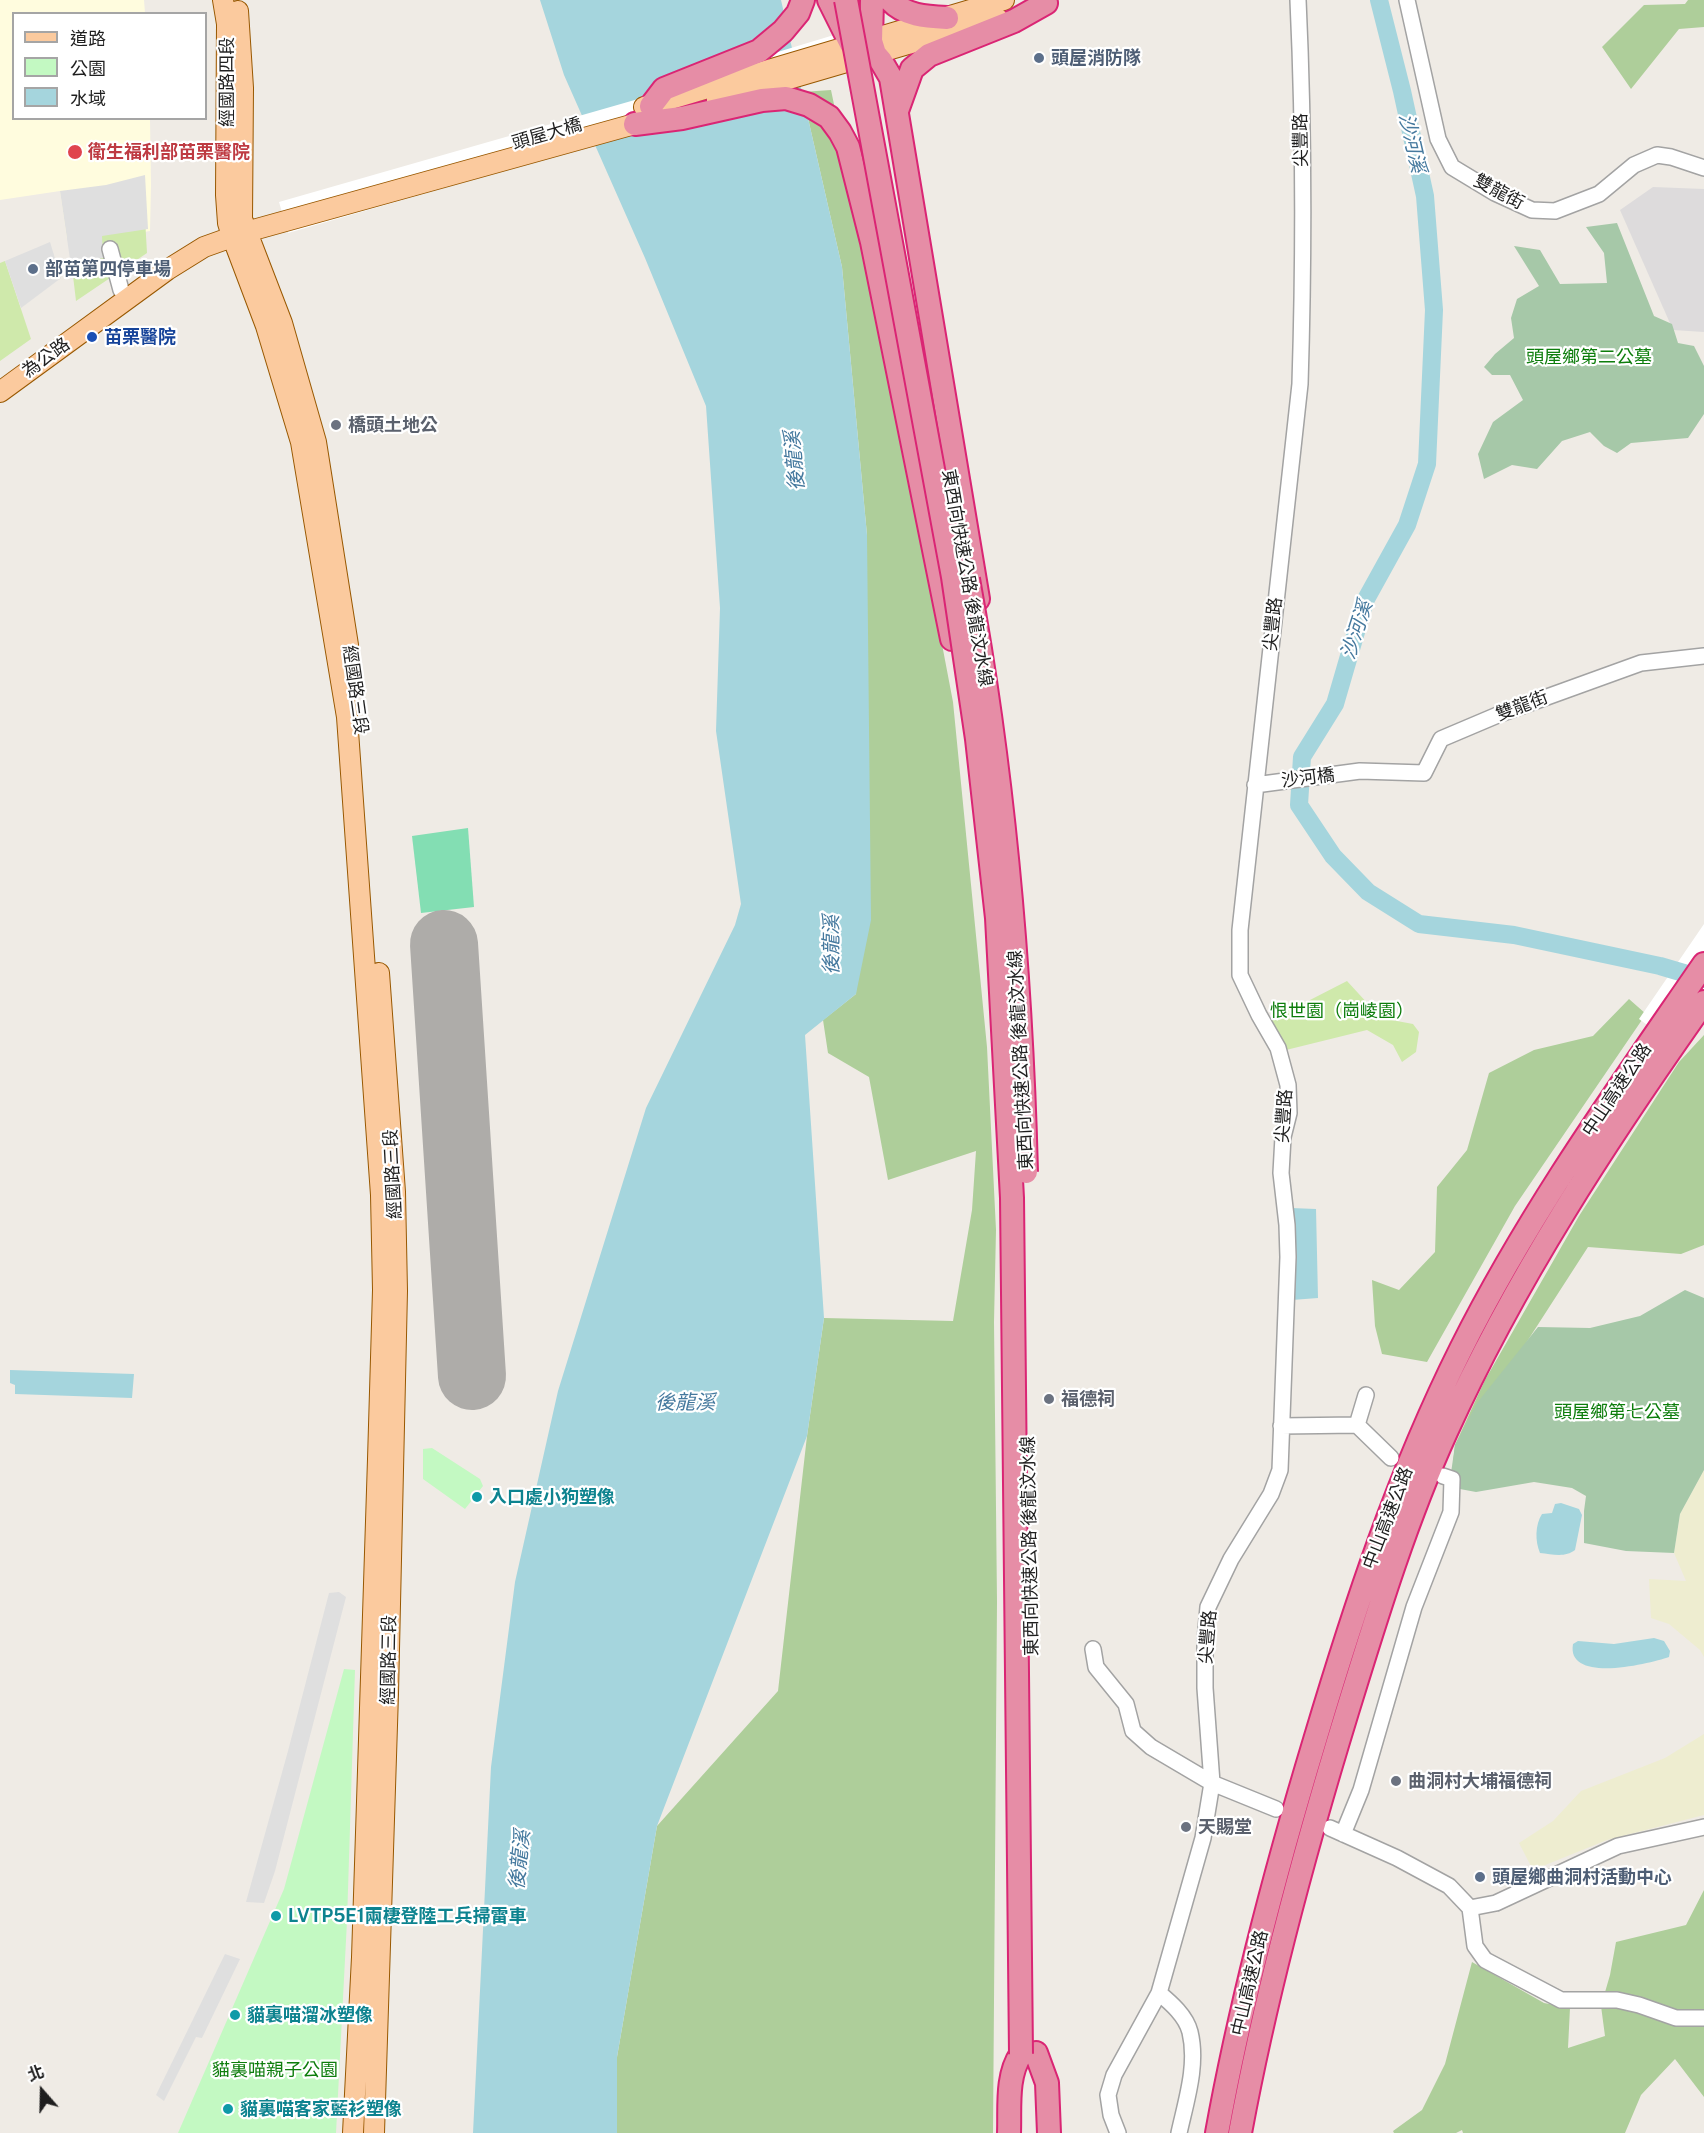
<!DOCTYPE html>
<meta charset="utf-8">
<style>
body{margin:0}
#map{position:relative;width:1704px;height:2133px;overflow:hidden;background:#efebe5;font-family:"Public Sans","Noto Sans TC",sans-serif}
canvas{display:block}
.legend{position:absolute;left:12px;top:12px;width:195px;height:108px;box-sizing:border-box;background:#fff;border:2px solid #a5a5a5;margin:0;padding:8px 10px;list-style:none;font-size:18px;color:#1f1f1f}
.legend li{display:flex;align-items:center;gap:12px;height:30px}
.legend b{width:30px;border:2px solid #a5a5a5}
.north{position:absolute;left:12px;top:2061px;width:60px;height:60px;-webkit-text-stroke:4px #fff;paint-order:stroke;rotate:340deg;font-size:16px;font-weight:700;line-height:24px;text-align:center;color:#1f1f1f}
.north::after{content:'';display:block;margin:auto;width:21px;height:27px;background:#1f1f1f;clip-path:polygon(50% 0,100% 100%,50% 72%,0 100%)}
</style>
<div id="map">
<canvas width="1704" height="2133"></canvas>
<ul class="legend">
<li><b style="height:8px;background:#fbca9e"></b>道路</li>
<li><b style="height:16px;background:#c3f9c2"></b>公園</li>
<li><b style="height:16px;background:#a5d5dd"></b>水域</li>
</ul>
<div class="north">北</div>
</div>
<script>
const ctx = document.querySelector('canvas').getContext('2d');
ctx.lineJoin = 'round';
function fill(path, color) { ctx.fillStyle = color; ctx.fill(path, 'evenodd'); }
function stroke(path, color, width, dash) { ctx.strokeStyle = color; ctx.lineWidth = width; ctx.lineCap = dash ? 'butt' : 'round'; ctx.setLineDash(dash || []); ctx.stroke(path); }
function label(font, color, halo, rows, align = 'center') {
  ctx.font = font + ' "Public Sans","Noto Sans TC",sans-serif'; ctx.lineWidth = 4.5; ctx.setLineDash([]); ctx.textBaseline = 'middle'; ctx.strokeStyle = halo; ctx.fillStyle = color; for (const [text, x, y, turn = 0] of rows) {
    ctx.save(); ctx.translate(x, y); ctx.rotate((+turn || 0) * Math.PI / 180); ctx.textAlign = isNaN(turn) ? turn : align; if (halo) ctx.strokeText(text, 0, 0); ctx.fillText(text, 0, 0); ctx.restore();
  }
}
fill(new Path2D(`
 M 1653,187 L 1704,189 L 1704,332 L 1673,330 L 1620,210 Z`), '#dddbdc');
fill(new Path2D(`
 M 0,0 L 144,0 L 145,13 L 14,14 L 14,118 L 150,119 L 151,185 L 150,231 L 115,237 L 67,239 L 60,191 L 0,200 Z`), '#fffcde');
fill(new Path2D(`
 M 1704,1470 L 1704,1657 L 1700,1650 L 1669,1624 L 1651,1618 L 1649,1579 L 1686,1581 L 1674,1553 L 1680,1514 Z
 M 1704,1734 L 1704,1815 L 1607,1840 L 1533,1870 L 1519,1843 L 1553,1821 L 1581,1791 L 1665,1758 Z`), '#eeedd0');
fill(new Path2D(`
 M 143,183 L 147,253 L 76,301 L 64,200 Z
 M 5,261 L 31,339 L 0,361 L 0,263 Z
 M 1347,981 L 1381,1018 L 1413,1024 L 1419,1032 L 1416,1052 L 1402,1062 L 1393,1045 L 1367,1030 L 1286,1050 L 1271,1020 Z`), '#cfe9ab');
fill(new Path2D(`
 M 1688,0 L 1704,0 L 1704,27 L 1679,29 L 1631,89 L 1602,47 L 1644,5 L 1685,4 Z
 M 831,90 L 892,382 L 953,702 L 987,1047 L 996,1230 L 994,1322 L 997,1602 L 993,2133 L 617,2133 L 617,2057 L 657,1826 L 778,1691 L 807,1436 L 824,1318 L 953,1321 L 972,1210 L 976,1151 L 888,1180 L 869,1077 L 828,1053 L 823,1020 L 856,994 L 867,535 L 842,267 L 802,92 Z
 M 1629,999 L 1646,1014 L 1515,1206 L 1427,1362 L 1382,1354 L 1375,1326 L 1372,1280 L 1399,1290 L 1435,1252 L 1437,1187 L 1467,1150 L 1489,1073 L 1534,1050 L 1593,1036 Z
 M 1704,1035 L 1704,1245 L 1681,1254 L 1588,1247 L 1488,1402 L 1453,1463 L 1455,1445 L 1485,1380 L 1579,1216 L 1679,1062 Z
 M 1704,1890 L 1704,2097 L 1675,2059 L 1641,2095 L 1625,2133 L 1463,2133 L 1462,2130 L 1456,2133 L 1394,2133 L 1393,2131 L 1422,2110 L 1445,2064 L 1472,1962 L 1544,2003 L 1570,2008 L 1568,2048 L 1605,2036 L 1601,2006 L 1610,1975 L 1616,1942 L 1686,1925 Z`), '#aece9a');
fill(new Path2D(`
 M 1617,223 L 1654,316 L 1672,324 L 1678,343 L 1694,346 L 1704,366 L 1704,414 L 1688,438 L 1631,443 L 1617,453 L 1604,446 L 1590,432 L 1562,441 L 1537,469 L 1512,465 L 1484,479 L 1478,454 L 1493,422 L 1523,400 L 1510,375 L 1492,375 L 1484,367 L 1495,354 L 1514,338 L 1511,318 L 1517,299 L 1539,286 L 1514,246 L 1540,250 L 1560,284 L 1607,283 L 1604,253 L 1586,227 Z
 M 1685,1290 L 1704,1298 L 1704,1470 L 1680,1514 L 1674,1553 L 1626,1551 L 1584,1543 L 1584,1511 L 1586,1496 L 1572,1488 L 1534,1482 L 1476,1492 L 1449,1487 L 1455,1445 L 1477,1403 L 1538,1327 L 1590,1328 L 1640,1316 Z`), '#a6c8a8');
fill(new Path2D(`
 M 432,1448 L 480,1479 L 483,1486 L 465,1509 L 423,1479 L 423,1449 Z
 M 344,1669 L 355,1670 L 347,1921 L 336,2133 L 178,2133 L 284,1889 Z`), '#c3f9c2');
fill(new Path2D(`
 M 468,828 L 474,907 L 421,913 L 412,836 Z`), '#83deb3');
fill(new Path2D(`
 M 145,175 L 148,229 L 102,236 L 103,258 L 71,266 L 60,191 L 106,185 Z
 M 50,242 L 61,278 L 21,308 L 5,261 Z
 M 339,1592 L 346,1597 L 275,1871 L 264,1903 L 246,1902 L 288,1751 L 329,1593 Z
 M 225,1954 L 240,1959 L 202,2038 L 196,2037 L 164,2101 L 156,2095 Z`), '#dfdfdf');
fill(new Path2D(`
 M 540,0 L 781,0 L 842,267 L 867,535 L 871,920 L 856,994 L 805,1035 L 824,1318 L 807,1436 L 657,1826 L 617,2057 L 617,2133 L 473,2133 L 491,1767 L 515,1582 L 558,1391 L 646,1108 L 735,925 L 741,904 L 716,731 L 720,608 L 706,406 L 645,258 L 564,75 Z
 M 1291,1208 L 1316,1209 L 1318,1298 L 1292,1300 Z
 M 10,1370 L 134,1374 L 132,1398 L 15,1394 L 15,1385 L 10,1383 Z
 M 1561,1503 L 1579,1509 L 1582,1515 L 1575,1550 C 1565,1558 1552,1554 1540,1553 C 1535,1541 1535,1525 1542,1514 L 1552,1513 L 1555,1504 Z
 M 1654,1638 L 1664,1641 L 1670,1651 L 1669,1657 C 1649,1664 1566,1684 1573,1644 L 1578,1641 L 1614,1644 Z`), '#a5d5dd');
fill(new Path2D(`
 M 834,35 L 844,73 L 288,233 L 279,202 L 701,81 L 748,61 Z
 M 1704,924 L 1704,1021 L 1683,1051 L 1639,1019 Z`), '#fff');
stroke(new Path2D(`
 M 1379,0 L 1402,91 L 1425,196 L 1434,310 L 1427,464 L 1407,525 L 1365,601 L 1335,704 L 1302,757 L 1299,805 L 1333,856 L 1368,892 L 1419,924 L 1514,935 L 1660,966 L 1704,979`), '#a5d5dd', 18);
stroke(new Path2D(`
 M 444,944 L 472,1376`), '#aeaca9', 68);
const minor = new Path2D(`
 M 1407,0 L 1438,139 L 1452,167 L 1495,193 L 1532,210 L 1555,211 L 1599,194 L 1634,165 L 1657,155 L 1671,157 L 1704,168
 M 110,249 L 121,290 L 127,298
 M 1255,785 L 1360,771 L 1424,773 L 1441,739 L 1500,714 L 1641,663 L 1704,656
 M 1357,1425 L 1366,1395
 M 1281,1426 L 1357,1425 L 1391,1458
 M 1093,1649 L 1096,1667 L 1126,1704 L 1133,1731 L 1151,1747 L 1212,1783 L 1276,1809
 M 1330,1828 L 1397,1858 L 1449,1886 L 1470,1908 L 1475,1946 L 1485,1960 L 1561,2000 L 1617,2000 L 1639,2005 L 1676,2018 L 1704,2018
 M 1343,1834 L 1361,1790 L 1414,1607 L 1451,1512 L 1452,1479 L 1443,1476
 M 1470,1908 L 1496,1903 L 1618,1846 L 1704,1827
 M 1159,1993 C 1171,2003 1186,2016 1190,2032 C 1198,2065 1186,2101 1179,2133
 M 1118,2133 L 1111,2115 L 1108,2095 L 1114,2075 L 1159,1993 L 1203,1838 L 1212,1783 L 1205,1688 L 1205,1642 L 1208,1607 L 1231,1559 L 1271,1494 L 1280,1470 L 1288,1257 L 1287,1225 L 1281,1173 L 1283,1137 L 1289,1113 L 1288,1085 L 1278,1048 L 1259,1015 L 1240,975 L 1240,930 L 1300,384 C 1304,256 1304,128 1298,0`);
const major = new Path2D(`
 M 223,0 L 227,24 L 226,195 L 228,223 L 232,236 L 266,326 L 301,442 L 347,717 L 381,1195 L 383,1290 L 378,1459 L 362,1957 L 353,2133
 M 238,11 L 243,88 L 242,219 L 282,323 L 316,442 L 348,645
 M 717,100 L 997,18
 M 644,107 L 1004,0
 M 0,392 L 167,270 L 204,247 L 246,232 L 649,120
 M 374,2133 L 388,1694 L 397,1291 L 395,1192 L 379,973`);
const highway = new Path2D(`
 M 829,0 L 851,44
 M 872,0 L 871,41 L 875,54 L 881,61 L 891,78 L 978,599
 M 890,0 C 905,16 926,17 947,18
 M 651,106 L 664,89 L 759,51 L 783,31 L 798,13 L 803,0
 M 898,108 L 912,69 L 929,55 L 1014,21 L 1046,3
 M 635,124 L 682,118 L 762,100 L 786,98 L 809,105 L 829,117 L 840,132 L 848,147 L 872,242 L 952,639
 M 1036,2053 L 1047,2083 L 1049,2133
 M 1009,2133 C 1010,2108 1006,2076 1021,2054
 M 1217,2133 C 1241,2001 1276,1869 1315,1740 C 1355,1606 1398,1475 1461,1349 C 1529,1213 1618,1089 1704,964
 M 1240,2133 C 1266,1992 1305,1849 1347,1712 C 1376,1618 1405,1522 1446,1432 C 1515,1279 1608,1138 1704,1002`);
stroke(minor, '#a3a3a3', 18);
stroke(major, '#985801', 22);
stroke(highway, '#da2574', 26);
stroke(minor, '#fff', 15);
stroke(major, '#fbca9e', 20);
stroke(highway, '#e68da6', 22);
const highwayBridge = new Path2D(`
 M 846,0 L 953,577 L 977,739 L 997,918 L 1012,1198 L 1021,2054
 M 968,579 C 1004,775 1021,973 1026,1172`);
stroke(highwayBridge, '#da2574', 26, []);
stroke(highwayBridge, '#e68da6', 22);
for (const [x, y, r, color] of [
 [1039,58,6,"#5c6f8a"],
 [75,152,8,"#e0444e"],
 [33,269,6,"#5c6f8a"],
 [92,337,6,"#1a4fb4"],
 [336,425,6,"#6b7280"],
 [1049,1399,6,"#6b7280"],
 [477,1497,6,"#0f9aa8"],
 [1396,1781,6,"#6b7280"],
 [1186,1827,6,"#6b7280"],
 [1480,1877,6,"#5c6f8a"],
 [276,1916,6,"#0f9aa8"],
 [235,2015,6,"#0f9aa8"],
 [228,2109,6,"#0f9aa8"]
]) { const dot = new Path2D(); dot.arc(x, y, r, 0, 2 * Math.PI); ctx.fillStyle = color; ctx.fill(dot); stroke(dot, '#fff', 2); }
label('bold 18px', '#4e5e75', '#fff', [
 ["頭屋消防隊",1051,58],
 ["部苗第四停車場",45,269],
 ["頭屋鄉曲洞村活動中心",1492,1877]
], 'left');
label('18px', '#1f1f1f', '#fff', [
 ["經國路四段",227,82,-90],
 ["頭屋大橋",547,134,-16],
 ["尖豐路",1301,140,-91],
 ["雙龍街",1499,192,28],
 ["為公路",46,358,-36],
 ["東西向快速公路 後龍汶水線",967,578,80],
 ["尖豐路",1273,624,-84],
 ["經國路三段",355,690,82],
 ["雙龍街",1522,706,-21],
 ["沙河橋",1308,778,-7],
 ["東西向快速公路 後龍汶水線",1021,1060,-93],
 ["中山高速公路",1617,1090,-56],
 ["尖豐路",1284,1116,-86],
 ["經國路三段",393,1174,-93],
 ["中山高速公路",1388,1518,-69],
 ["東西向快速公路 後龍汶水線",1030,1546,-91],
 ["尖豐路",1208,1637,-85],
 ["經國路三段",389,1660,-89],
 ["中山高速公路",1250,1983,-77]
]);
label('bold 18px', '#be3a42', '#fff', [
 ["衛生福利部苗栗醫院",88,152]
], 'left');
label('bold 18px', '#164399', '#fff', [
 ["苗栗醫院",104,337]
], 'left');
label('18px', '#0d7d0c', '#fff', [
 ["頭屋鄉第二公墓",1589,357],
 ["恨世園（崗崚園）",1342,1011],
 ["頭屋鄉第七公墓",1617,1412],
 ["貓裏喵親子公園",275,2070]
]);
label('bold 18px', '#5b616d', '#fff', [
 ["橋頭土地公",348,425],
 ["福德祠",1061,1399],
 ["曲洞村大埔福德祠",1408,1781],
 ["天賜堂",1198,1827]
], 'left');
label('bold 18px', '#0d838f', '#fff', [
 ["入口處小狗塑像",489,1497],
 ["LVTP5E1兩棲登陸工兵掃雷車",288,1916],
 ["貓裏喵溜冰塑像",247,2015],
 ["貓裏喵客家藍衫塑像",240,2109]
], 'left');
label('italic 20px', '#45799e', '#fff', [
 ["沙河溪",1412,143,77],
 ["後龍溪",795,461,-95],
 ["沙河溪",1357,630,-72],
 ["後龍溪",832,945,-90],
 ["後龍溪",685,1403],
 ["後龍溪",520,1860,-84]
]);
</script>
